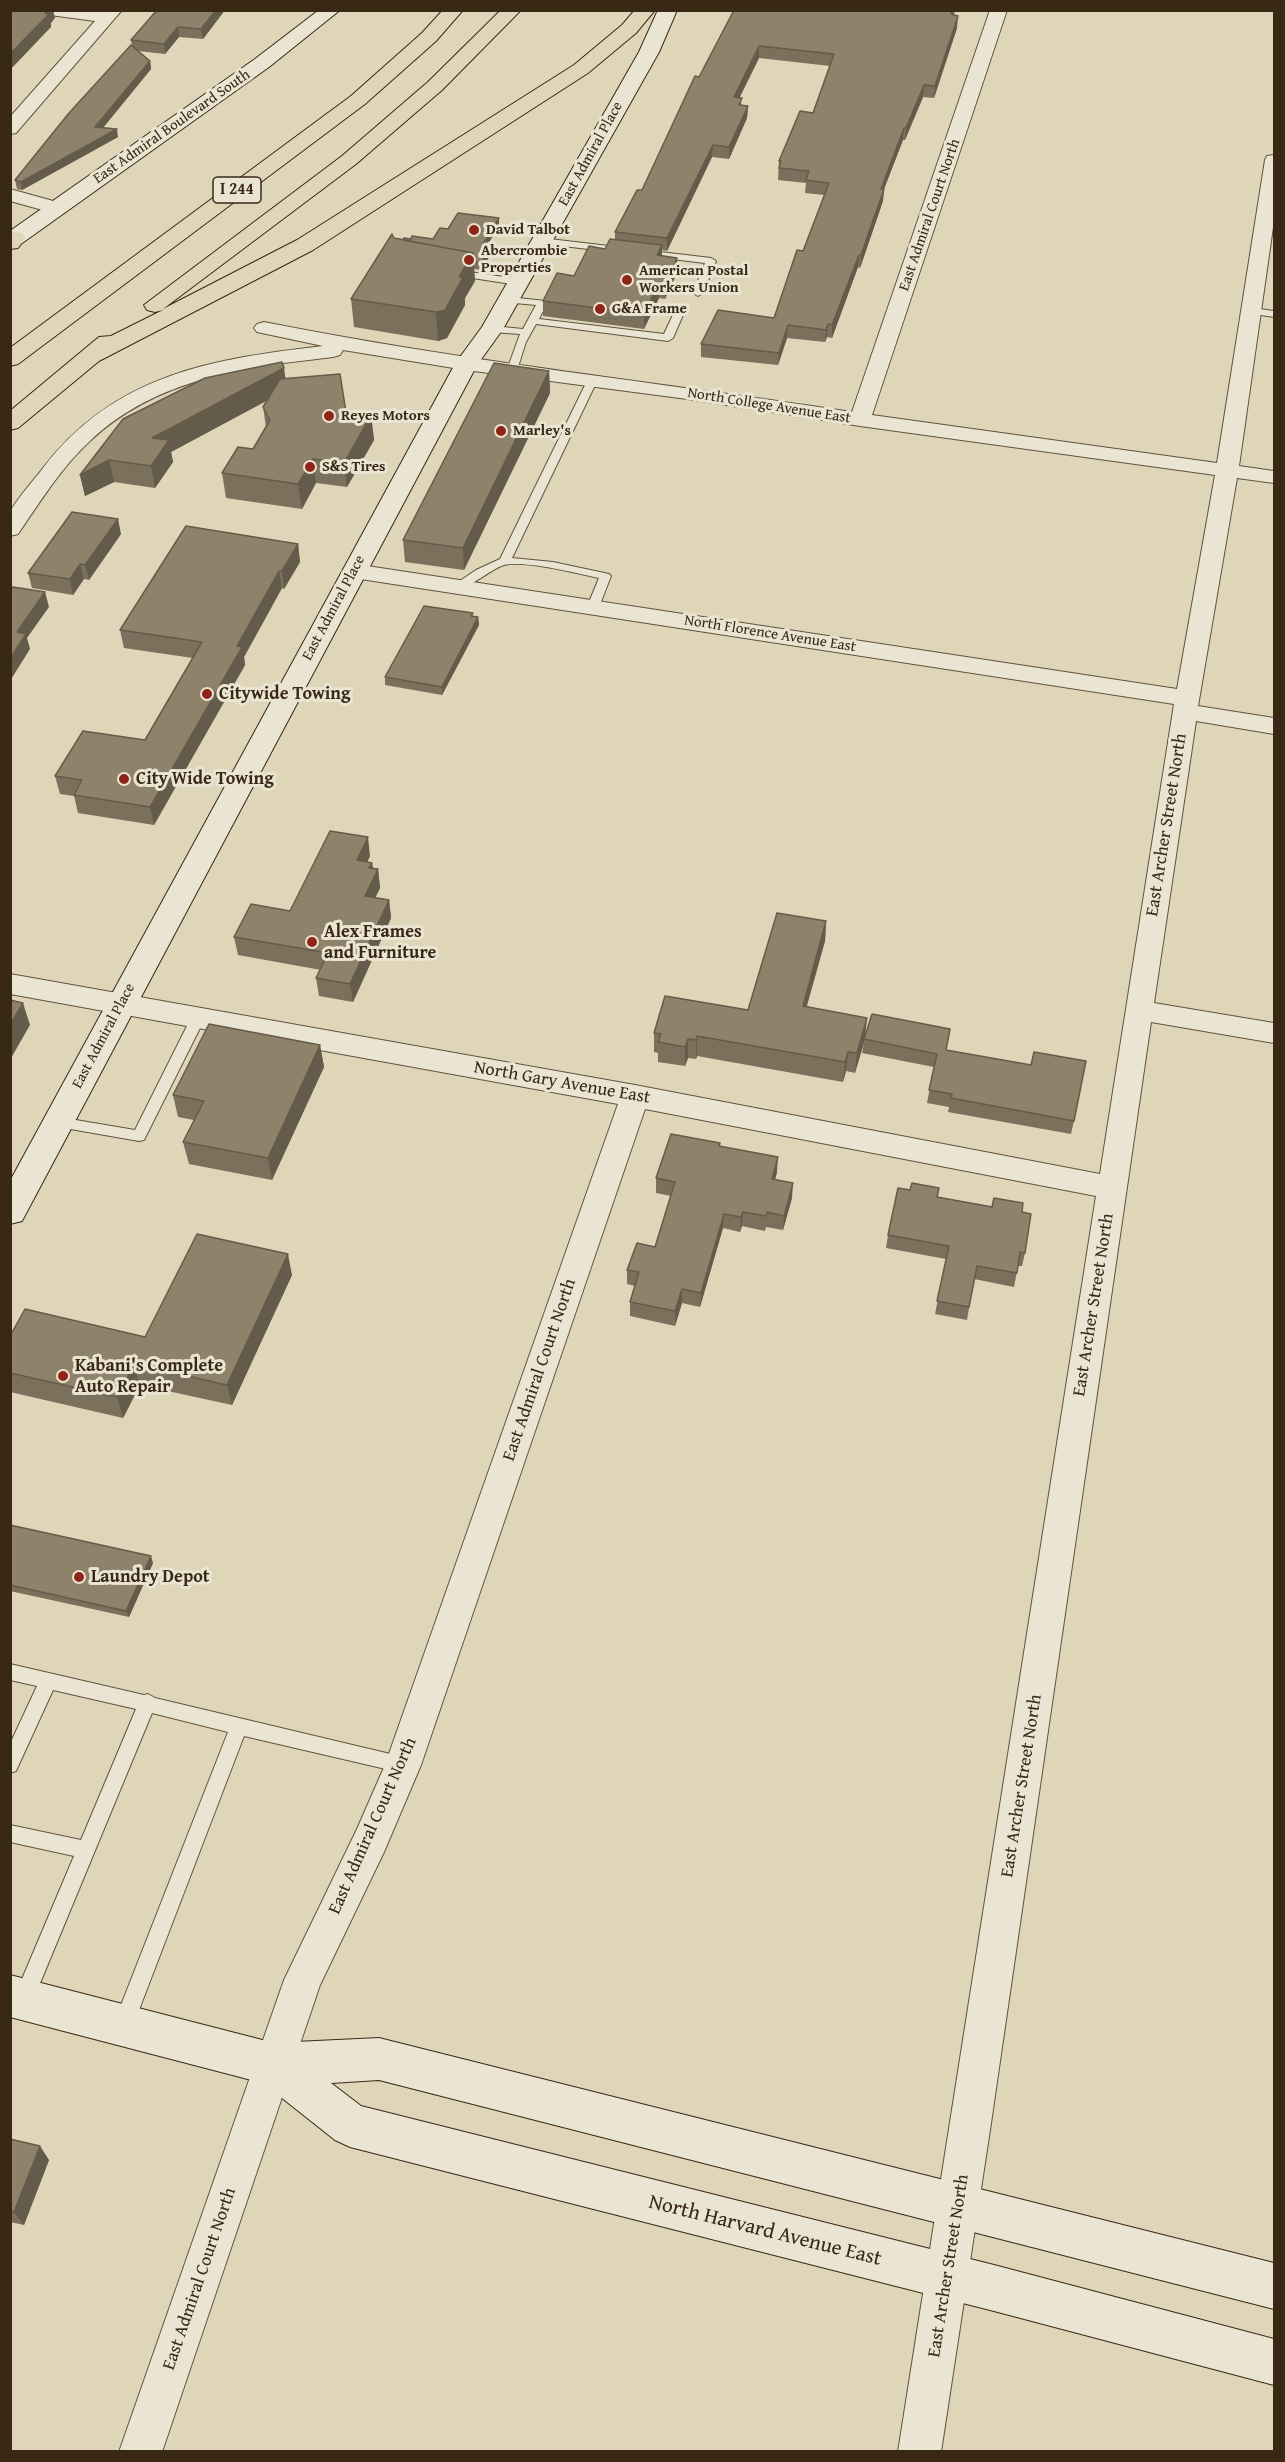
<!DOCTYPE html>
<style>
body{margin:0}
#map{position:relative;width:1285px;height:2462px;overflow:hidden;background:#dfd5b9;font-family:"Gentium Book Plus",serif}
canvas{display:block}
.frame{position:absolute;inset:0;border:12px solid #392814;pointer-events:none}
</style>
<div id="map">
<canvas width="1285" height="2462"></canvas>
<div class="frame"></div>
</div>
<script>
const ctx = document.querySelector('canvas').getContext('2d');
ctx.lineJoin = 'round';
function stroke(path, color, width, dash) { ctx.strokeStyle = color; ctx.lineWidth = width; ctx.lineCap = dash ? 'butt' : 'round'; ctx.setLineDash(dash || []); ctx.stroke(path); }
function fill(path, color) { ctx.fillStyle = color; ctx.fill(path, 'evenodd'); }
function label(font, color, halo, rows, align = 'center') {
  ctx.font = font + ' "Gentium Book Plus",serif'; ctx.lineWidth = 6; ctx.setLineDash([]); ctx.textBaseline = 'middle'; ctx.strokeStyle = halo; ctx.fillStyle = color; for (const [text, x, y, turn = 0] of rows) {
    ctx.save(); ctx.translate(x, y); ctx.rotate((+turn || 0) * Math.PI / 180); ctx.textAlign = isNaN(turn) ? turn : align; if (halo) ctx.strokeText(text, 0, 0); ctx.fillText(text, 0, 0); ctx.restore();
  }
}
const service = new Path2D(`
 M 541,238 L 711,258 L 716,261 L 703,293 L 698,296 L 693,293 L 705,263 L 538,243 L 536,241 Z
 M 456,270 L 518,279 L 523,282 L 518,285 L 453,275 L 451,273 Z
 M 508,297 L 546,301 L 547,303 L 539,319 L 664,334 L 677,306 L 686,308 L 673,338 L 668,341 L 536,324 L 526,342 L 517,370 L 512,373 L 507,370 L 520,334 L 492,332 L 487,329 L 492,326 L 523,329 L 536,305 L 504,302 L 503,300 Z
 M 1252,308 L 1274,311 L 1274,317 L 1248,313 L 1248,309 Z
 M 592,378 L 597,381 L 512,558 L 553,562 L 609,574 L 611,576 L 599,607 L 593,611 L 587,607 L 599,578 C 577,573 525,560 504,565 C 490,569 466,592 454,589 L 454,585 L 476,570 L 500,559 L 587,381 Z
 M 198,1013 L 205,1018 L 144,1140 L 139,1141 L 53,1126 L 51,1122 L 53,1118 L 58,1117 L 135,1130 L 191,1018 Z
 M 10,1664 L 144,1695 L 148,1694 L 155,1698 L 403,1757 L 409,1759 L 412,1765 L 409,1771 L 403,1773 L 244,1736 L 134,2023 L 131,2030 L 124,2033 L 117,2030 L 114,2023 L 228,1732 L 152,1713 L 31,2005 L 24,2007 L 17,2005 L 14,1998 L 74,1856 L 10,1842 L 10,1825 L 81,1840 L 136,1709 L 53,1690 L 16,1771 L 10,1773 L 10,1744 L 37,1686 L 10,1680 Z`);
const minor = new Path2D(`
 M 42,10 L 122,10 L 16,133 L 10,134 L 10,117 L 95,21 L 50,15 Z
 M 990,10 L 1007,10 L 872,415 L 1217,463 L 1265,160 L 1267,156 L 1274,155 L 1274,220 L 1239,466 L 1274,471 L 1274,483 L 1237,478 L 1198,706 L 1274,718 L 1274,734 L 1196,721 L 1154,1003 L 1274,1023 L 1274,1043 L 1151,1022 L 990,2130 L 941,2452 L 898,2452 L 1096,1196 L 645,1109 L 421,1765 L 384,1852 L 320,1985 L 162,2452 L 119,2452 L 284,1980 L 357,1829 L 385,1765 L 618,1104 L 10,994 L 10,974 L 635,1085 L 1100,1174 L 1174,704 L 354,578 L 346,576 L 343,571 L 346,566 L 354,564 L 1177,689 L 1215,475 L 860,426 L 695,400 L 466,370 L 343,350 L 340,355 L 333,357 C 247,367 157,378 91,440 C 62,466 40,502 18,534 L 10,536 C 10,529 9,519 10,513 C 13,503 36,478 43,468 C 115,374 212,359 323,346 L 257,332 L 254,328 L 257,324 L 264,322 C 459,361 656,382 852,412 Z
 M 10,189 L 64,204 L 67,208 L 64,212 L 57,214 L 10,201 Z`);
const secondary = new Path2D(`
 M 319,10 L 340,10 L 269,67 L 18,246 L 10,247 L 10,231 L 255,59 Z
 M 658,10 L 677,10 L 659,52 L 503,329 L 477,365 L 22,1221 L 10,1224 L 10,1181 L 455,364 L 482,327 L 639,52 Z
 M 10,1975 L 274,2043 L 379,2038 L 1274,2263 L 1274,2309 L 379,2080 L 331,2083 L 361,2106 L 994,2265 L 1274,2339 L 1274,2385 L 994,2311 L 350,2147 L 335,2140 L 263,2083 L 10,2017 Z`);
const motorway = new Path2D(`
 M 443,10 L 463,10 L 436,41 L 365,104 L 18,364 L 10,366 L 10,348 L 351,96 L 422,33 Z
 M 501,10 L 521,10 L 442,90 L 356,164 L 163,309 L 297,240 L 574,65 L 622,25 L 635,10 L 655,10 L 636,33 L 588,73 L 313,250 L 99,361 L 18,428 L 10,430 L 10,411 L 99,337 L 111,336 L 163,310 L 155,312 L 147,310 L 144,305 L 342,156 L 428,82 Z
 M 10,232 L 22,233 L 25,238 L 18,248 L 10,249 Z`);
stroke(service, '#62533d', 2);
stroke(minor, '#62533d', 2);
stroke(secondary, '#392814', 2);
stroke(motorway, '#392814', 2);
fill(service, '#eae4d2');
fill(minor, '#eae4d2');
fill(secondary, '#eae4d2');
fill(motorway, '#dfd5b9');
fill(new Path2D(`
 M 157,10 L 225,10 L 203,39 L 179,37 L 165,54 L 138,51 L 150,61 L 151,69 L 103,128 L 118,137 L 22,190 L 17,189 L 15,180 L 132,46 L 131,40 Z
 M 734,10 L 955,10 L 954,15 L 957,28 L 934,98 L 923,97 L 905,140 L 903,140 L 884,189 L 883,201 L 860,268 L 858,267 L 832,338 L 827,337 L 825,342 L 787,338 L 778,365 L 701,357 L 701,344 L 774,318 L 803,251 L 825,195 L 805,193 L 806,183 L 778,180 L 779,161 L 813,113 L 830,66 L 759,58 L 739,98 L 742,105 L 748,106 L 747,118 L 729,159 L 712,157 L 667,251 L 662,250 L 662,256 L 677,273 L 665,299 L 659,298 L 644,329 L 543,316 L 543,301 L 574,276 L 615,239 L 615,232 L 642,190 Z
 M 499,218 L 499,225 L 487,246 L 491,254 L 481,270 L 474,269 L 475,281 L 465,298 L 465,305 L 447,338 L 438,341 L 354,327 L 351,299 L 403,240 L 411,239 L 433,239 L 448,229 Z
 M 549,371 L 550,393 L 464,570 L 405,562 L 403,540 Z
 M 285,379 L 346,412 L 371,415 L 374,440 L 347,487 L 316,483 L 302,509 L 226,498 L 222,473 L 253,449 L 266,427 L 263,407 L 267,400 L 171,452 L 173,462 L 155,488 L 114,482 L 85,496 L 80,475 L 123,419 Z
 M 121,534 L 89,580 L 84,579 L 73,595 L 32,588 L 28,573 Z
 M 298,544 L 300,562 L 284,589 L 282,588 L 244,657 L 245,665 L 154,825 L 78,813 L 74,796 L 60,794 L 55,776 L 145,740 L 193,658 L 124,648 L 120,630 Z
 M 473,616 L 478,617 L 479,625 L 442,695 L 385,685 L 385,677 Z
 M 370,856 L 367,862 L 372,863 L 373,868 L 378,869 L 380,888 L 375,898 L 389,900 L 391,918 L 353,1002 L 319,996 L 316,978 L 321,970 L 238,955 L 234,937 L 290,911 Z
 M 826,921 L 825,941 L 807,1006 L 866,1034 L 946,1050 L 1074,1121 L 1071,1134 L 948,1112 L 949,1107 L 927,1103 L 934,1067 L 862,1053 L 864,1043 L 855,1073 L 846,1071 L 843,1082 L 697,1056 L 696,1059 L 688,1058 L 685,1066 L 658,1062 L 658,1053 L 654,1052 L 654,1033 L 748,1010 Z
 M 320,1045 L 324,1067 L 272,1180 L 189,1164 L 183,1142 L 194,1120 L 178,1117 L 173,1095 Z
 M 720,1143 L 720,1147 L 777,1172 L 775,1180 L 792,1198 L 783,1230 L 766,1227 L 765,1231 L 742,1226 L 740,1232 L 723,1228 L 700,1307 L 682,1303 L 675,1326 L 630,1316 L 630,1302 L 635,1286 L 627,1284 L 627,1270 L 655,1247 L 671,1196 L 656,1193 L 656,1178 Z
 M 938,1197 L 1022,1212 L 1025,1253 L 1022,1266 L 1018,1266 L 1014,1287 L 974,1279 L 967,1320 L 935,1314 L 946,1259 L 886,1248 L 888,1235 Z
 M 292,1275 L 232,1405 L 140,1385 L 123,1418 L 10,1392 L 10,1336 L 145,1337 Z
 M 10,1525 L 153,1563 L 129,1617 L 10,1591 Z
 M 10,2139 L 49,2160 L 24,2225 L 10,2222 Z`), '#7b705b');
fill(new Path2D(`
 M 47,10 L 53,10 L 55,18 L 51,23 L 51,27 L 10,70 L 10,54 Z
 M 216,10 L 225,10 L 203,39 L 201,29 Z
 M 952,10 L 955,10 L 949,26 L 951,14 Z
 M 958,16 L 957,28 L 934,98 L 935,86 Z
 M 178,27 L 179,37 L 165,54 L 164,44 Z
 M 759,46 L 759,58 L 734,109 L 734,97 Z
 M 150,61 L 151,69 L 97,135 L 95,127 Z
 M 924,85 L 923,97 L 905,140 L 906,128 Z
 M 748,106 L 747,118 L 729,159 L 729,147 Z
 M 904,128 L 903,140 L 884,189 L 883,201 L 860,268 L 861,255 L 881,189 Z
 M 117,129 L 118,137 L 22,190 L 21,182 Z
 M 713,145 L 712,157 L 667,251 L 667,238 Z
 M 499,218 L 499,225 L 483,253 L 482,246 Z
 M 662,245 L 662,260 L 657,255 Z
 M 490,247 L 491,254 L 481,270 L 481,263 Z
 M 473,253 L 475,281 L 465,298 L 465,305 L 447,338 L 438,341 L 436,312 Z
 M 859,255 L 858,267 L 832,338 L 832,325 Z
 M 677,258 L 677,273 L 665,299 L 666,284 Z
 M 659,283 L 659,298 L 644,329 L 644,314 Z
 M 828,324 L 827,337 L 825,342 L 826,330 Z
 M 788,325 L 787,338 L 778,365 L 779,353 Z
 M 284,368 L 287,390 L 171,452 L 173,462 L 155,488 L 151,466 L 152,438 Z
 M 549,371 L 550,393 L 464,570 L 463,548 Z
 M 371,415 L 374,440 L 347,487 L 344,463 Z
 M 313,459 L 316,483 L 302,509 L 298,484 Z
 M 109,460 L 114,482 L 85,496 L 80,475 Z
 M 118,519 L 121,534 L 89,580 L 85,565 Z
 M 298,544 L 300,562 L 284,589 L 282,571 Z
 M 80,564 L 84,579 L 73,595 L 70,579 Z
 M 279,571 L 282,588 L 244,657 L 245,665 L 154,825 L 150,807 L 237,646 Z
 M 45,592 L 49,607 L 27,638 L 30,649 L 10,681 L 10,659 L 17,632 Z
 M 478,617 L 479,625 L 442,695 L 442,687 Z
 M 368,837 L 370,856 L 359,878 L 357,860 Z
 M 372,863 L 374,877 L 378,869 L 380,888 L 367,914 L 365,896 L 369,868 Z
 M 389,900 L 391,918 L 353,1002 L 350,984 Z
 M 826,921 L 825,941 L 801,1025 L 803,1006 Z
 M 23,1003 L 30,1025 L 10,1060 L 10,1025 Z
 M 867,1018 L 865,1038 L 855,1073 L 857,1053 Z
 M 697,1036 L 697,1056 L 696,1059 L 696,1040 Z
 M 688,1039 L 688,1058 L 685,1066 L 685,1047 Z
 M 320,1045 L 324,1067 L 272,1180 L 268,1158 Z
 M 848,1052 L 846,1071 L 843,1082 L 845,1062 Z
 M 778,1157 L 777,1172 L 771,1194 L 772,1179 Z
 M 793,1183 L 792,1198 L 783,1230 L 784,1216 Z
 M 743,1212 L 742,1226 L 740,1232 L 741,1217 Z
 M 724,1214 L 723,1228 L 700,1307 L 701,1293 Z
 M 288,1254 L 292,1275 L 232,1405 L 227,1385 Z
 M 682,1289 L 682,1303 L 675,1326 L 675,1311 Z
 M 134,1364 L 140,1385 L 123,1418 L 117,1397 Z
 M 151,1556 L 153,1563 L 129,1617 L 126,1611 Z
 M 40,2146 L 49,2160 L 24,2225 L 14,2212 Z`), '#645b4a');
const building = new Path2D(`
 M 10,10 L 47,10 L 45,13 L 49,14 L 10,54 Z
 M 157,10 L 216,10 L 201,29 L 178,27 L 164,44 L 131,40 Z
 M 734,10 L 952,10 L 951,14 L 958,16 L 935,86 L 924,85 L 906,128 L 904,128 L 881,189 L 884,189 L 861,255 L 859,255 L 832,325 L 828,324 L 826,330 L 788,325 L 779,353 L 701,344 L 718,310 L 774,318 L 797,250 L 803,251 L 829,183 L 806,180 L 809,171 L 779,168 L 781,161 L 779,161 L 800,111 L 813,113 L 834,54 L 759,46 L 734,97 L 742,98 L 739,105 L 748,106 L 729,147 L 713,145 L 667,238 L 615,232 L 637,190 L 642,190 L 695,76 L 699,77 Z
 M 131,45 L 150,61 L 95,127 L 117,129 L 21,182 L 15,180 L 69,113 Z
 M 458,213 L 499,218 L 482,246 L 490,247 L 481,263 L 474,262 L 473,253 L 403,240 L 404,238 L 411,239 L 412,236 L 433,239 L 440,228 L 448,229 Z
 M 392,234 L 394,238 L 473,253 L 459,277 L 463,277 L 445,310 L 436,312 L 351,299 Z
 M 610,239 L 662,245 L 657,255 L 677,258 L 666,284 L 659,283 L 644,314 L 543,301 L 557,273 L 574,276 L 589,246 L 605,249 Z
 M 282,362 L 284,368 L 152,438 L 169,440 L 151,466 L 109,460 L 80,475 L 123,419 L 205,378 Z
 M 494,363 L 549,371 L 463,548 L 403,540 Z
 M 340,374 L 346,412 L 371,415 L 344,463 L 313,459 L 298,484 L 222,473 L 238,447 L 253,449 L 270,420 L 263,407 L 280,379 Z
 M 72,512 L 118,519 L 85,565 L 80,564 L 70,579 L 28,573 Z
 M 186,526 L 298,544 L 282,571 L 279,571 L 237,646 L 242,647 L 150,807 L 74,795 L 82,780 L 55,776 L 83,731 L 145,740 L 202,642 L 120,630 Z
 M 13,587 L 45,592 L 17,632 L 26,634 L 10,659 L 10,591 Z
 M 424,606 L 473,613 L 471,616 L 478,617 L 442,687 L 385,677 Z
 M 330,831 L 368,837 L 357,860 L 372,863 L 369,868 L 378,869 L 365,896 L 389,900 L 350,984 L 316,978 L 328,953 L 234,937 L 251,904 L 290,911 Z
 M 777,913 L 826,921 L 803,1006 L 867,1018 L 857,1053 L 848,1052 L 845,1062 L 697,1036 L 696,1040 L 688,1039 L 685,1047 L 658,1042 L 661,1034 L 654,1033 L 665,996 L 748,1010 Z
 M 10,1000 L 23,1003 L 10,1025 Z
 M 872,1014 L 950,1029 L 946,1050 L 1031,1065 L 1034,1052 L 1086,1061 L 1074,1121 L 951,1098 L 952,1094 L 929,1090 L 937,1054 L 864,1039 Z
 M 209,1024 L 320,1045 L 268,1158 L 183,1142 L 204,1101 L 173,1095 Z
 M 671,1134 L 720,1143 L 719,1146 L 778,1157 L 772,1179 L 793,1183 L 784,1216 L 767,1212 L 766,1216 L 743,1212 L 741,1217 L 724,1214 L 701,1293 L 682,1289 L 675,1311 L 630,1302 L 639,1272 L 627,1270 L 637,1243 L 655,1247 L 675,1182 L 656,1178 Z
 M 912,1183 L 939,1188 L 937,1197 L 992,1207 L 994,1198 L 1023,1203 L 1022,1212 L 1031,1214 L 1025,1253 L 1020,1252 L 1017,1273 L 977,1266 L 969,1307 L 937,1301 L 949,1246 L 888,1235 L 898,1188 L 910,1190 Z
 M 197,1234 L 288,1254 L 227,1385 L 134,1364 L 117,1397 L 10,1373 L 10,1336 L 25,1309 L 145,1337 Z
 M 10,1525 L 151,1556 L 126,1611 L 10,1585 Z
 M 10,2139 L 40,2146 L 14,2212 L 10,2211 Z`);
fill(building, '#8f826a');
stroke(building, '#645b4a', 1.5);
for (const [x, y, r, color] of [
 [474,230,6,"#8f2418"],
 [469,260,6,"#8f2418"],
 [627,280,6,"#8f2418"],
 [600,309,6,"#8f2418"],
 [329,416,6,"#8f2418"],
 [501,431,6,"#8f2418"],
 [310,467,6,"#8f2418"],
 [207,694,6,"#8f2418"],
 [124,779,6,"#8f2418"],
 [312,942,6,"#8f2418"],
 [63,1376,6,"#8f2418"],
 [79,1577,6,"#8f2418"]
]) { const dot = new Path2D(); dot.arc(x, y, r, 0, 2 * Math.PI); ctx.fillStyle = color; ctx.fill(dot); stroke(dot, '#eae4d2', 2); }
label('15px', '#392814', '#eae4d2', [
 ["East Admiral Boulevard South",172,127,-35],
 ["East Admiral Place",591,154,-61],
 ["East Admiral Court North",930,215,-71],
 ["North College Avenue East",769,406,9],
 ["East Admiral Place",334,608,-62],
 ["North Florence Avenue East",770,634,9],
 ["East Admiral Place",104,1036,-62]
]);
label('bold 15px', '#392814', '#eae4d2', [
 ["David Talbot",486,230],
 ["Abercrombie",481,251],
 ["Properties",481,268],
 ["American Postal",639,271],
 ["Workers Union",639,288],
 ["G&A Frame",612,309],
 ["Reyes Motors",341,416],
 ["Marley's",513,431],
 ["S&S Tires",322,467]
], 'left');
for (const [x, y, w] of [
 [237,190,48]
]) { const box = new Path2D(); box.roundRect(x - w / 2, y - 13, w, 26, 4.5); ctx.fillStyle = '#eae4d2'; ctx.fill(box); stroke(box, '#392814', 1.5); }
label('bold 16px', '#392814', null, [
 ["I 244",237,190]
]);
label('bold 18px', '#392814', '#eae4d2', [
 ["Citywide Towing",219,694],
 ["City Wide Towing",136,779],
 ["Alex Frames",324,932],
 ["and Furniture",324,953],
 ["Kabani's Complete",75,1366],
 ["Auto Repair",75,1387],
 ["Laundry Depot",91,1577]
], 'left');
label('18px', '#392814', '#eae4d2', [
 ["East Archer Street North",1167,825,-81],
 ["North Gary Avenue East",562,1083,10],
 ["East Archer Street North",1094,1305,-81],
 ["East Admiral Court North",540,1370,-71],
 ["East Archer Street North",1022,1786,-81],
 ["East Admiral Court North",373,1826,-66],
 ["East Archer Street North",949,2266,-81],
 ["East Admiral Court North",200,2279,-71]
]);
label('21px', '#392814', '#eae4d2', [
 ["North Harvard Avenue East",765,2231,14]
]);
</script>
